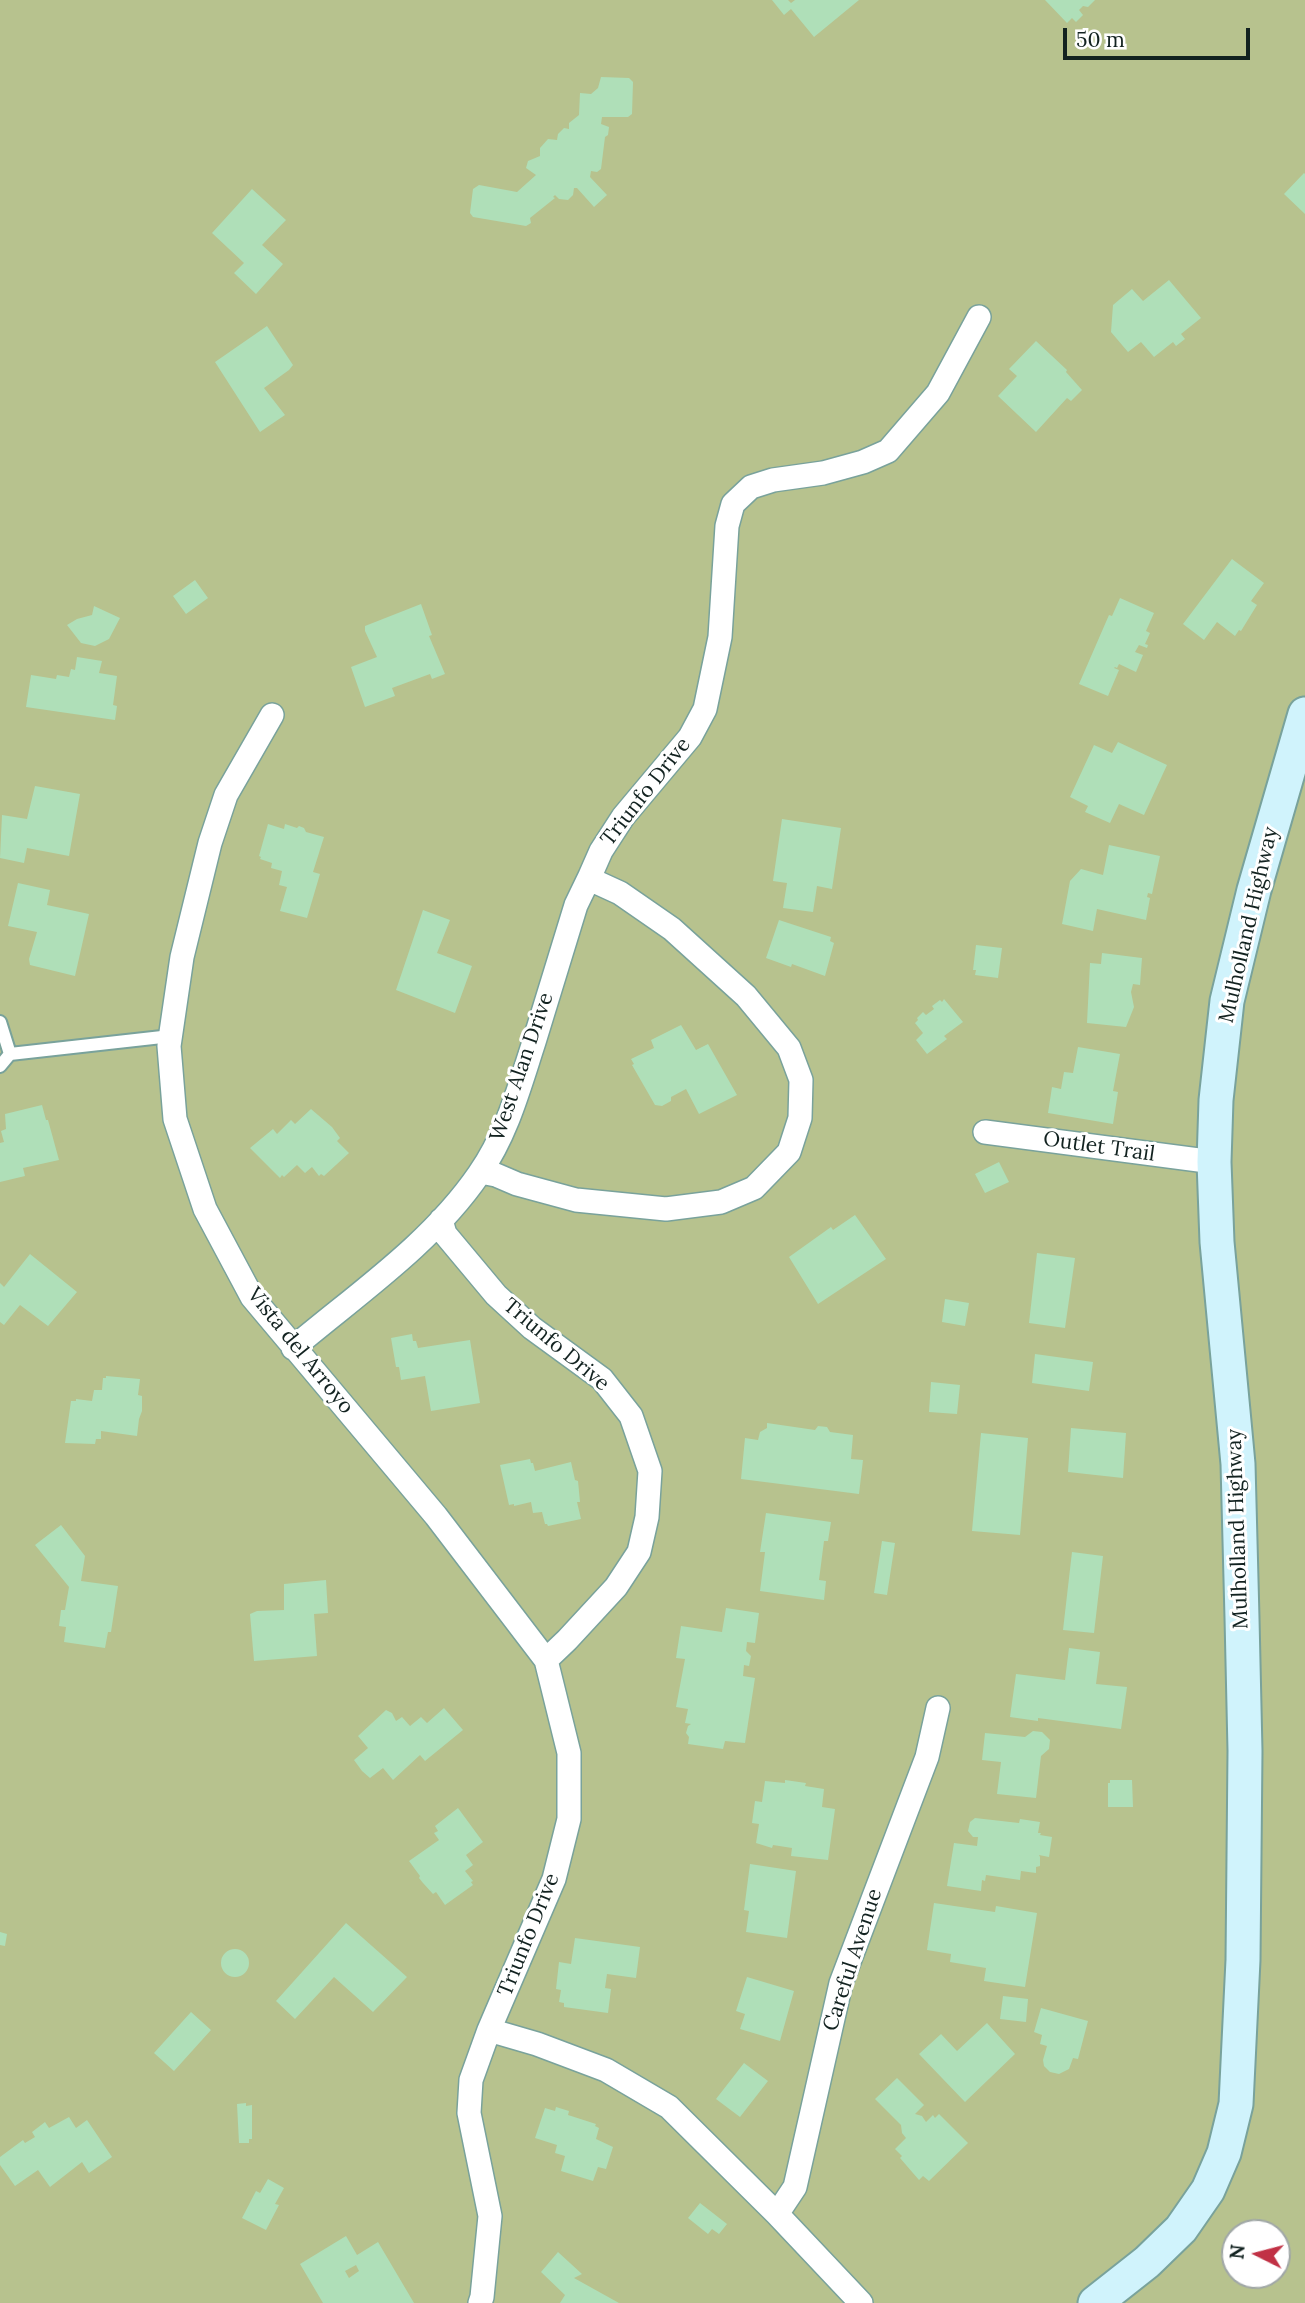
<!DOCTYPE html>
<style>
body{margin:0}
#map{position:relative;width:1305px;height:2303px;overflow:hidden;background:#cdf8f0;font-family:Lora,serif}
canvas{display:block}
.north{position:absolute;left:1221px;top:2219px;width:70px;height:70px;box-sizing:border-box;background:#fff;border:2px solid #a0a7a6;border-radius:50%;rotate:276deg;font-size:19px;font-weight:700;line-height:28px;text-align:center;color:#122220}
.north::after{content:'';display:block;margin:auto;width:24px;height:32px;background:#c13145;clip-path:polygon(50% 0,100% 100%,50% 72%,0 100%)}
.scale{position:absolute;left:1063px;top:28px;width:187px;height:32px;box-sizing:border-box;border:4px solid #122220;border-top:0;padding-left:9px;font-size:21px;line-height:24px;white-space:nowrap;color:#122220;-webkit-text-stroke:5px #fff;paint-order:stroke}
</style>
<div id="map">
<canvas width="1305" height="2303"></canvas>
<div class="north">N</div>
<div class="scale">50 m</div>
</div>
<script>
const ctx = document.querySelector('canvas').getContext('2d');
ctx.lineJoin = 'round';
function fill(path, color) { ctx.fillStyle = color; ctx.fill(path, 'evenodd'); }
function stroke(path, color, width, dash) { ctx.strokeStyle = color; ctx.lineWidth = width; ctx.lineCap = dash ? 'butt' : 'round'; ctx.setLineDash(dash || []); ctx.stroke(path); }
function label(font, color, halo, rows, align = 'center') {
  ctx.font = font + ' Lora,serif'; ctx.lineWidth = 6; ctx.setLineDash([]); ctx.textBaseline = 'middle'; ctx.strokeStyle = halo; ctx.fillStyle = color; for (const [text, x, y, turn = 0] of rows) {
    ctx.save(); ctx.translate(x, y); ctx.rotate((+turn || 0) * Math.PI / 180); ctx.textAlign = isNaN(turn) ? turn : align; if (halo) ctx.strokeText(text, 0, 0); ctx.fillText(text, 0, 0); ctx.restore();
  }
}
fill(new Path2D(`
 M 0,0 L 1305,0 L 1305,2303 L 0,2303 ZM 1235,2233 L 1277,2233 L 1277,2275 L 1235,2275 Z`), '#b7c28e');
fill(new Path2D(`
 M 772,0 L 788,0 L 791,3 L 795,0 L 859,0 L 814,37 L 791,9 L 784,15 Z
 M 1045,0 L 1095,0 L 1088,7 L 1083,6 L 1079,10 L 1083,15 L 1076,22 L 1072,18 L 1067,23 Z
 M 601,77 L 629,78 L 633,82 L 632,114 L 628,117 L 602,117 L 601,124 L 609,127 L 608,135 L 605,137 L 601,169 L 597,172 L 591,171 L 590,177 L 607,195 L 594,207 L 577,188 L 574,188 L 573,195 L 568,200 L 559,199 L 555,195 L 553,197 L 555,198 L 530,218 L 531,223 L 526,226 L 473,217 L 470,213 L 473,189 L 479,185 L 517,192 L 536,175 L 526,168 L 528,161 L 540,156 L 540,148 L 548,139 L 557,140 L 558,134 L 564,128 L 569,129 L 569,123 L 579,115 L 580,93 L 591,94 L 598,88 Z
 M 1304,173 L 1305,174 L 1305,214 L 1284,194 Z
 M 252,189 L 286,220 L 262,245 L 283,264 L 256,294 L 234,273 L 244,263 L 212,233 Z
 M 1169,280 L 1201,318 L 1181,334 L 1185,339 L 1176,346 L 1173,342 L 1154,357 L 1141,342 L 1128,352 L 1111,332 L 1113,305 L 1132,289 L 1143,301 Z
 M 267,326 L 293,365 L 289,370 L 264,388 L 285,415 L 260,432 L 215,362 Z
 M 1036,341 L 1067,370 L 1066,372 L 1082,390 L 1071,401 L 1067,398 L 1036,432 L 998,396 L 1017,376 L 1009,369 Z
 M 1232,559 L 1264,583 L 1251,601 L 1257,605 L 1241,631 L 1239,630 L 1235,636 L 1217,622 L 1204,640 L 1183,624 Z
 M 195,580 L 208,598 L 186,614 L 173,596 Z
 M 1120,598 L 1154,613 L 1146,631 L 1150,633 L 1145,644 L 1148,645 L 1147,648 L 1139,645 L 1135,652 L 1143,655 L 1136,672 L 1119,664 L 1117,668 L 1115,667 L 1114,668 L 1119,670 L 1108,696 L 1079,684 L 1109,615 L 1112,616 Z
 M 421,604 L 432,635 L 429,636 L 445,674 L 432,679 L 430,674 L 392,688 L 395,696 L 365,707 L 351,667 L 377,657 L 365,631 L 365,626 Z
 M 94,606 L 120,618 L 109,639 L 95,646 L 81,643 L 67,625 L 77,619 L 92,615 Z
 M 77,657 L 102,661 L 99,673 L 117,676 L 113,705 L 117,706 L 115,720 L 26,707 L 31,675 L 56,679 L 57,675 L 69,677 L 71,669 L 75,670 Z
 M 1118,742 L 1167,765 L 1144,815 L 1119,804 L 1110,823 L 1085,812 L 1088,806 L 1070,797 L 1094,745 L 1112,753 Z
 M 35,786 L 80,794 L 69,856 L 27,848 L 24,863 L 0,858 L 2,815 L 27,819 Z
 M 782,819 L 841,828 L 832,889 L 817,886 L 813,912 L 783,908 L 787,883 L 773,881 Z
 M 268,824 L 284,829 L 285,824 L 297,828 L 299,826 L 304,828 L 306,832 L 324,837 L 313,872 L 320,874 L 307,918 L 280,911 L 287,887 L 279,885 L 282,871 L 271,868 L 272,863 L 260,859 L 261,857 L 259,856 Z
 M 1109,845 L 1160,856 L 1152,894 L 1148,893 L 1147,897 L 1150,898 L 1146,920 L 1097,909 L 1093,931 L 1062,924 L 1070,881 L 1081,869 L 1103,875 Z
 M 18,883 L 50,890 L 47,905 L 89,914 L 75,976 L 30,965 L 29,959 L 37,932 L 8,926 Z
 M 423,910 L 450,920 L 437,953 L 472,966 L 455,1013 L 396,990 Z
 M 779,920 L 831,937 L 830,941 L 834,943 L 825,976 L 792,964 L 791,967 L 766,958 Z
 M 976,945 L 1002,948 L 998,978 L 975,975 L 976,970 L 973,970 Z
 M 1102,953 L 1142,958 L 1140,985 L 1133,984 L 1131,992 L 1134,1007 L 1126,1027 L 1087,1023 L 1090,963 L 1101,964 Z
 M 944,999 L 963,1022 L 944,1036 L 947,1039 L 927,1054 L 916,1040 L 923,1033 L 915,1023 L 918,1020 L 917,1018 L 923,1012 L 926,1015 L 934,1009 L 932,1006 L 940,1000 L 942,1002 Z
 M 681,1025 L 696,1050 L 708,1044 L 737,1095 L 699,1114 L 686,1089 L 671,1097 L 671,1101 L 662,1106 L 655,1105 L 632,1065 L 634,1064 L 631,1059 L 654,1048 L 651,1040 Z
 M 1078,1047 L 1120,1054 L 1113,1091 L 1118,1092 L 1113,1124 L 1048,1113 L 1052,1087 L 1061,1089 L 1064,1072 L 1073,1073 Z
 M 42,1105 L 46,1120 L 48,1120 L 59,1160 L 23,1168 L 25,1176 L 0,1182 L 0,1143 L 4,1142 L 1,1131 L 6,1129 L 5,1114 Z
 M 311,1109 L 332,1127 L 340,1138 L 337,1141 L 349,1153 L 324,1176 L 321,1174 L 319,1176 L 312,1167 L 305,1173 L 297,1165 L 284,1177 L 282,1175 L 280,1178 L 250,1148 L 273,1129 L 277,1134 L 291,1120 L 295,1124 Z
 M 999,1162 L 1009,1182 L 985,1193 L 975,1174 Z
 M 855,1215 L 886,1259 L 818,1304 L 789,1257 L 831,1227 L 833,1230 Z
 M 1037,1253 L 1075,1258 L 1065,1328 L 1029,1323 Z
 M 30,1254 L 77,1292 L 48,1326 L 20,1305 L 4,1325 L 0,1322 L 0,1283 L 4,1287 Z
 M 945,1299 L 969,1303 L 965,1326 L 942,1322 Z
 M 412,1334 L 413,1341 L 416,1341 L 418,1348 L 470,1340 L 480,1403 L 431,1411 L 425,1376 L 401,1380 L 399,1367 L 396,1367 L 391,1338 Z
 M 1035,1354 L 1093,1362 L 1089,1391 L 1032,1383 Z
 M 106,1376 L 140,1379 L 138,1395 L 142,1396 L 142,1411 L 139,1419 L 137,1436 L 101,1431 L 101,1439 L 96,1439 L 95,1444 L 65,1443 L 71,1401 L 76,1401 L 76,1399 L 92,1401 L 94,1390 L 102,1390 L 103,1378 L 106,1378 Z
 M 931,1382 L 960,1385 L 957,1414 L 929,1412 Z
 M 767,1423 L 815,1430 L 818,1426 L 827,1427 L 830,1432 L 853,1435 L 851,1459 L 863,1460 L 859,1494 L 741,1479 L 745,1438 L 758,1440 L 760,1432 L 767,1428 Z
 M 1071,1428 L 1126,1433 L 1123,1478 L 1068,1472 Z
 M 981,1433 L 1028,1438 L 1020,1535 L 972,1531 Z
 M 530,1459 L 531,1463 L 533,1463 L 535,1471 L 571,1462 L 575,1480 L 578,1481 L 580,1502 L 577,1502 L 581,1519 L 548,1526 L 547,1524 L 545,1524 L 542,1512 L 533,1513 L 531,1502 L 514,1506 L 514,1504 L 509,1505 L 500,1465 Z
 M 766,1513 L 831,1522 L 828,1541 L 824,1541 L 819,1580 L 826,1581 L 824,1600 L 760,1591 L 765,1552 L 760,1552 Z
 M 61,1525 L 85,1556 L 81,1581 L 118,1586 L 111,1632 L 108,1632 L 105,1648 L 64,1642 L 66,1627 L 59,1626 L 61,1610 L 65,1610 L 69,1587 L 35,1545 Z
 M 882,1541 L 895,1543 L 887,1595 L 874,1593 Z
 M 1072,1552 L 1103,1556 L 1094,1633 L 1063,1630 Z
 M 326,1580 L 328,1613 L 314,1614 L 317,1656 L 254,1661 L 250,1614 L 257,1611 L 284,1610 L 284,1584 Z
 M 726,1608 L 759,1613 L 755,1643 L 747,1642 L 746,1651 L 751,1656 L 749,1666 L 744,1665 L 743,1676 L 755,1678 L 745,1743 L 725,1741 L 723,1749 L 688,1744 L 689,1737 L 686,1733 L 688,1726 L 691,1724 L 685,1723 L 688,1709 L 676,1707 L 685,1659 L 676,1658 L 681,1626 L 722,1632 Z
 M 1069,1648 L 1100,1652 L 1096,1684 L 1127,1687 L 1121,1729 L 1038,1718 L 1038,1721 L 1010,1717 L 1016,1674 L 1065,1680 Z
 M 444,1708 L 463,1730 L 425,1761 L 420,1755 L 393,1780 L 383,1768 L 370,1778 L 362,1771 L 354,1760 L 368,1748 L 358,1736 L 386,1710 L 392,1713 L 396,1721 L 402,1717 L 410,1726 L 421,1717 L 427,1723 Z
 M 1033,1731 L 1042,1732 L 1050,1740 L 1049,1749 L 1041,1756 L 1036,1798 L 997,1794 L 1001,1762 L 982,1760 L 985,1733 L 1025,1737 Z
 M 785,1780 L 806,1783 L 805,1786 L 824,1789 L 822,1807 L 835,1809 L 828,1860 L 791,1856 L 792,1848 L 773,1845 L 772,1848 L 756,1843 L 759,1824 L 752,1823 L 755,1801 L 762,1802 L 765,1781 L 785,1783 Z
 M 1110,1780 L 1132,1780 L 1133,1807 L 1108,1807 L 1108,1783 L 1110,1783 Z
 M 458,1808 L 483,1842 L 466,1855 L 473,1865 L 465,1871 L 473,1881 L 471,1882 L 473,1885 L 445,1905 L 436,1892 L 433,1894 L 423,1883 L 419,1878 L 420,1876 L 409,1861 L 439,1840 L 434,1833 L 438,1831 L 435,1826 Z
 M 975,1818 L 1019,1823 L 1020,1819 L 1040,1822 L 1038,1833 L 1041,1833 L 1040,1835 L 1052,1837 L 1049,1857 L 1039,1855 L 1040,1857 L 1040,1866 L 1036,1867 L 1036,1873 L 1021,1871 L 1020,1880 L 986,1875 L 985,1881 L 982,1880 L 981,1891 L 947,1886 L 954,1843 L 977,1846 L 978,1837 L 973,1837 L 968,1831 L 970,1822 Z
 M 750,1864 L 796,1871 L 787,1938 L 746,1932 L 749,1911 L 744,1910 Z
 M 934,1903 L 995,1912 L 996,1906 L 1037,1913 L 1025,1987 L 984,1981 L 986,1968 L 950,1962 L 951,1954 L 927,1950 Z
 M 346,1923 L 407,1977 L 373,2012 L 334,1977 L 295,2019 L 276,2001 Z
 M 0,1932 L 7,1934 L 5,1946 L 0,1945 Z
 M 575,1938 L 640,1947 L 636,1978 L 607,1974 L 605,1988 L 611,1989 L 608,2013 L 564,2007 L 564,2003 L 559,2002 L 561,1990 L 556,1989 L 559,1962 L 571,1964 Z
 M221 1963a14 14 0 1 1 28 0a14 14 0 1 1-28 0Z
 M 747,1977 L 794,1991 L 780,2041 L 740,2029 L 745,2014 L 736,2011 Z
 M 1003,1996 L 1028,1999 L 1026,2022 L 1000,2019 Z
 M 1041,2008 L 1088,2021 L 1078,2059 L 1073,2058 L 1069,2069 L 1059,2074 L 1050,2072 L 1044,2066 L 1043,2060 L 1047,2046 L 1040,2044 L 1042,2035 L 1034,2032 Z
 M 191,2012 L 211,2030 L 174,2071 L 154,2053 Z
 M 987,2023 L 1015,2054 L 965,2102 L 919,2054 L 941,2034 L 957,2051 Z
 M 744,2063 L 768,2081 L 740,2117 L 716,2099 Z
 M 897,2078 L 924,2105 L 915,2114 L 922,2116 L 926,2122 L 933,2115 L 935,2118 L 939,2114 L 968,2143 L 929,2181 L 923,2176 L 919,2180 L 900,2158 L 902,2156 L 895,2149 L 906,2138 L 902,2133 L 901,2125 L 875,2099 Z
 M 246,2103 L 246,2106 L 252,2105 L 252,2139 L 249,2139 L 249,2143 L 239,2143 L 237,2104 Z
 M 556,2107 L 569,2111 L 568,2115 L 596,2124 L 595,2126 L 599,2128 L 596,2139 L 613,2147 L 606,2169 L 598,2167 L 593,2181 L 561,2171 L 565,2156 L 555,2153 L 557,2145 L 535,2138 L 545,2108 L 555,2111 Z
 M 69,2117 L 76,2128 L 87,2120 L 112,2157 L 89,2173 L 82,2162 L 50,2187 L 38,2170 L 15,2186 L 0,2165 L 0,2157 L 23,2140 L 25,2143 L 35,2137 L 32,2132 L 45,2122 L 49,2128 Z
 M 268,2179 L 284,2188 L 275,2204 L 279,2205 L 266,2230 L 242,2218 L 256,2191 L 260,2193 Z
 M 700,2203 L 727,2224 L 719,2234 L 712,2229 L 708,2234 L 688,2218 Z
 M 346,2236 L 357,2255 L 378,2242 L 414,2303 L 323,2303 L 300,2264 ZM 356,2265 L 359,2271 L 349,2278 L 345,2271 Z
 M 558,2252 L 582,2274 L 574,2278 L 619,2303 L 560,2303 L 565,2295 L 541,2272 Z`), '#afdfb8');
const service = new Path2D(`
 M 0,1022 L 10,1054
 M 0,1066 L 10,1054 L 171,1036`);
const minor = new Path2D(`
 M 272,715 L 226,795 L 210,843 L 182,957 L 169,1046 L 175,1119 L 205,1209 L 252,1297 L 436,1516 L 546,1660
 M 985,1132 L 1214,1162
 M 481,1172 L 496,1175 L 517,1184 L 576,1200 L 666,1209 L 721,1202 L 754,1188 L 789,1152 L 800,1118 L 801,1080 L 789,1048 L 746,996 L 672,929 L 620,893 L 596,882 L 590,876 L 601,851 L 623,817 L 690,737 L 705,709 L 720,637 L 727,526 L 733,504 L 751,487 L 773,480 L 823,473 L 863,462 L 888,451 L 938,393 L 979,317
 M 441,1220 L 445,1234 L 496,1295 L 532,1328 L 602,1379 L 631,1416 L 650,1471 L 647,1517 L 639,1552 L 616,1587 L 567,1640 L 546,1660 L 569,1753 L 569,1819 L 554,1879 L 489,2030 L 471,2080 L 469,2113 L 490,2216 L 482,2297 L 480,2303
 M 293,1348 C 357,1294 431,1244 479,1174 C 507,1134 519,1088 534,1042 C 548,996 562,950 576,905 L 590,876
 M 489,2030 L 537,2044 L 606,2070 L 669,2107 L 777,2214 L 861,2303
 M 777,2214 L 795,2187 L 841,1983 L 927,1757 L 938,1708`);
const secondary = new Path2D(`
 M 1095,2303 L 1147,2262 L 1181,2229 L 1208,2190 L 1224,2153 L 1236,2104 L 1243,1960 L 1245,1751 L 1242,1618 L 1238,1464 L 1217,1242 L 1214,1162 L 1216,1100 L 1227,1001 L 1254,890 L 1305,714`);
stroke(service, '#79a29b', 16);
stroke(minor, '#79a29b', 26);
stroke(secondary, '#79a29b', 37);
stroke(service, '#fff', 12);
stroke(minor, '#fff', 23);
stroke(secondary, '#d0f3fc', 33);
label('21px', '#122220', '#fff', [
 ["Triunfo Drive",646,792,-52],
 ["Mulholland Highway",1249,925,-77],
 ["West Alan Drive",522,1067,-71],
 ["Outlet Trail",1099,1147,8],
 ["Triunfo Drive",556,1345,40],
 ["Vista del Arroyo",300,1351,51],
 ["Mulholland Highway",1238,1529,-92],
 ["Triunfo Drive",529,1935,-68],
 ["Careful Avenue",853,1960,-72]
]);
</script>
